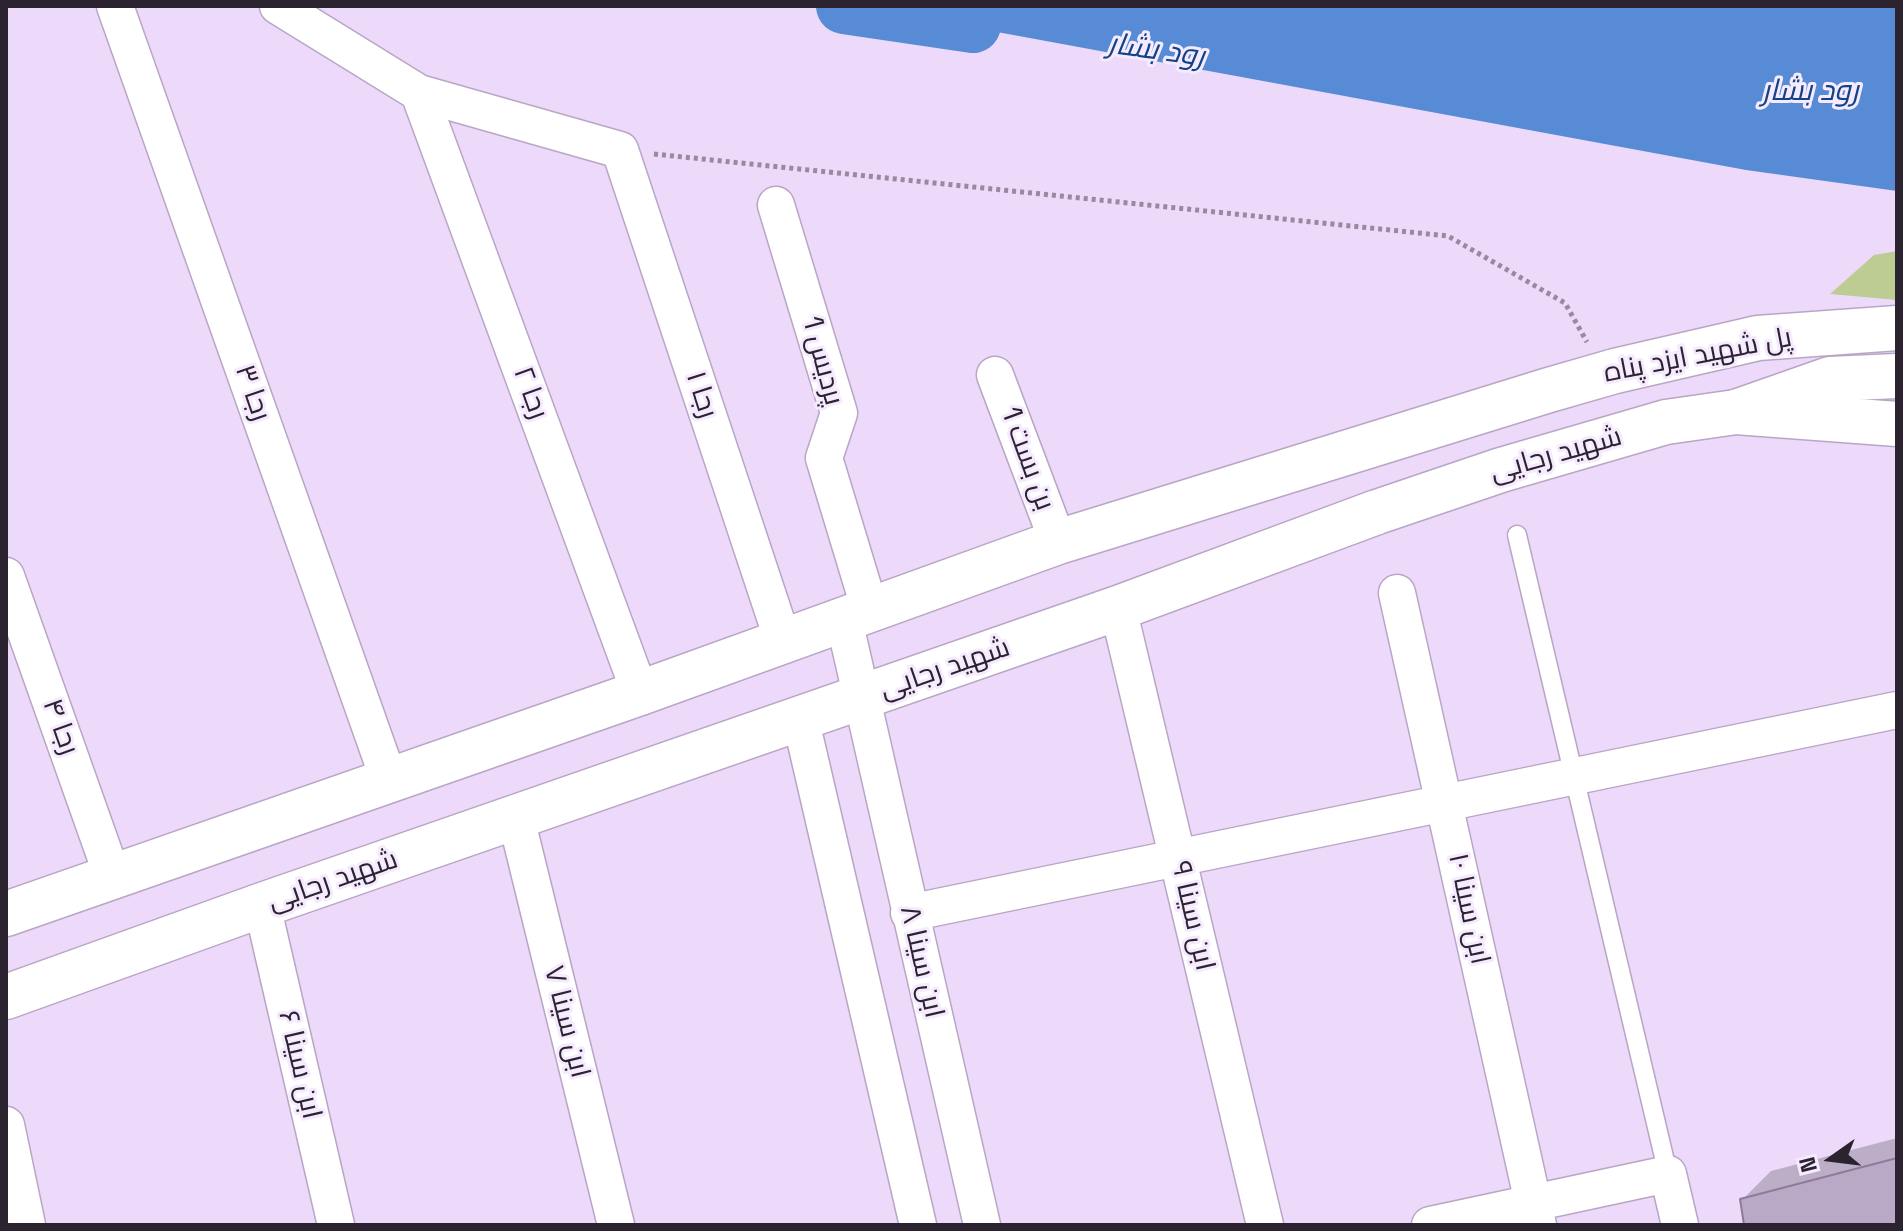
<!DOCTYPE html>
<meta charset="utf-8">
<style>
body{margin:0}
#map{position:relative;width:1903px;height:1231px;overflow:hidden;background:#eddafa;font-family:"Space Grotesk",sans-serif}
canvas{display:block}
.frame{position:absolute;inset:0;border:8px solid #2b2430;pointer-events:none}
.north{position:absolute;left:1791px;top:1119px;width:80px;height:80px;-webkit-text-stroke:6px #f6eafe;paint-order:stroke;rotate:256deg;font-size:22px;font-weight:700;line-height:32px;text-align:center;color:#2b2430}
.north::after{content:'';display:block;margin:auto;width:28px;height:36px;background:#2b2430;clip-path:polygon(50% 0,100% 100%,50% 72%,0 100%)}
</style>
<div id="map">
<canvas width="1903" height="1231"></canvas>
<div class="frame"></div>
<div class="north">N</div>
</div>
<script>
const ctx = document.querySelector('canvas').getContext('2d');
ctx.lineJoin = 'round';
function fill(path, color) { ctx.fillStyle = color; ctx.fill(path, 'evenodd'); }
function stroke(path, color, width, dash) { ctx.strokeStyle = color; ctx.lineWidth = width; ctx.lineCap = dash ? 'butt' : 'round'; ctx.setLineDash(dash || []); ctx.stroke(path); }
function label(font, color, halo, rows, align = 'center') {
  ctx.font = font + ' "Space Grotesk",Cairo,sans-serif'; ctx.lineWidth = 6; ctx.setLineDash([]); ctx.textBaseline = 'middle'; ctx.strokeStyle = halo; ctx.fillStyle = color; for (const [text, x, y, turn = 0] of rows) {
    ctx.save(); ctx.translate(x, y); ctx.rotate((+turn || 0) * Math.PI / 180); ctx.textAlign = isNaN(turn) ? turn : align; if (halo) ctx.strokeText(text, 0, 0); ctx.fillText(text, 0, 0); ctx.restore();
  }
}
fill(new Path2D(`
 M 1897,251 L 1897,300 L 1830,294 L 1874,255 Z`), '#bccc92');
fill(new Path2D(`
 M 856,6 L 1897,6 L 1897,191 L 1746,170 Z`), '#578bd6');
fill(new Path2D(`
 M 1897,1138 L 1897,1225 L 1746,1225 L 1742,1200 L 1771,1171 Z`), '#0003');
stroke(new Path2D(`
 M 844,6 L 973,25`), '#578bd6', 56);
const building = new Path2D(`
 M 1897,1158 L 1897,1225 L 1744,1225 L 1740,1199 Z`);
fill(building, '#baa8c7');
stroke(building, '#8d7c99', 2);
const service = new Path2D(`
 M 1517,535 L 1668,1174`);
const minor = new Path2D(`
 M 115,6 L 389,780
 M 278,6 L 419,93 L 620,150 L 783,641
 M 419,93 L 640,693
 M 776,205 L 839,413 L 824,458 L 870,610
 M 995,375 L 1058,542
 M 6,576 L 113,878
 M 1397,593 L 1538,1225
 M 1118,608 L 1265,1225
 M 844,620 L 982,1225
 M 800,717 L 918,1225
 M 516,818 L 616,1225
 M 262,905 L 336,1225
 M 909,913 L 1897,710
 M 6,1125 L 27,1225
 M 1430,1225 L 1668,1174 L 1680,1225`);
const tertiary = new Path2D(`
 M 1736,412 L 1830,379 L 1897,376`);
const secondary = new Path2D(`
 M 6,914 L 640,693 L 1058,542 L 1549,390 L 1615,371 L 1758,338 L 1897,328
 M 6,997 L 262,905 L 1118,608 L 1377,512 L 1501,470 L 1666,422 L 1736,412 L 1897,424`);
stroke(service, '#b9a6c5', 21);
stroke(minor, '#b9a6c5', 39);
stroke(tertiary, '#b9a6c5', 47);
stroke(secondary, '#b9a6c5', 47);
stroke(new Path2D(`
 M 654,154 L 1448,236 L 1565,303 L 1587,342`), '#9789a0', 5, [4, 4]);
stroke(service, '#fff', 18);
stroke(minor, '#fff', 36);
stroke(tertiary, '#fff', 44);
stroke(secondary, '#fff', 44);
label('28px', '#2b2430', '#f6eafe', [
 ["پل شهید ایزد پناه",1698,356,-11],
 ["پردیس 1",822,361,75],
 ["رجا ۳",252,393,71],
 ["رجا ۲",530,393,70],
 ["رجا ۱",701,395,72],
 ["شهید رجایی",1556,455,-16],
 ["بن بست 1",1027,459,70],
 ["شهید رجایی",945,669,-19],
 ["رجا ۴",60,727,70],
 ["شهید رجایی",333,881,-19],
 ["ابن سینا ۱۰",1468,909,78],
 ["ابن سینا ۹",1192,916,77],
 ["ابن سینا ۸",921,962,77],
 ["ابن سینا ۷",566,1022,76],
 ["ابن سینا ۶",299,1065,77]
]);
label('italic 30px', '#104387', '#f6eafe', [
 ["رود بشار",1156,51,8],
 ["رود بشار",1810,92]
]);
</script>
